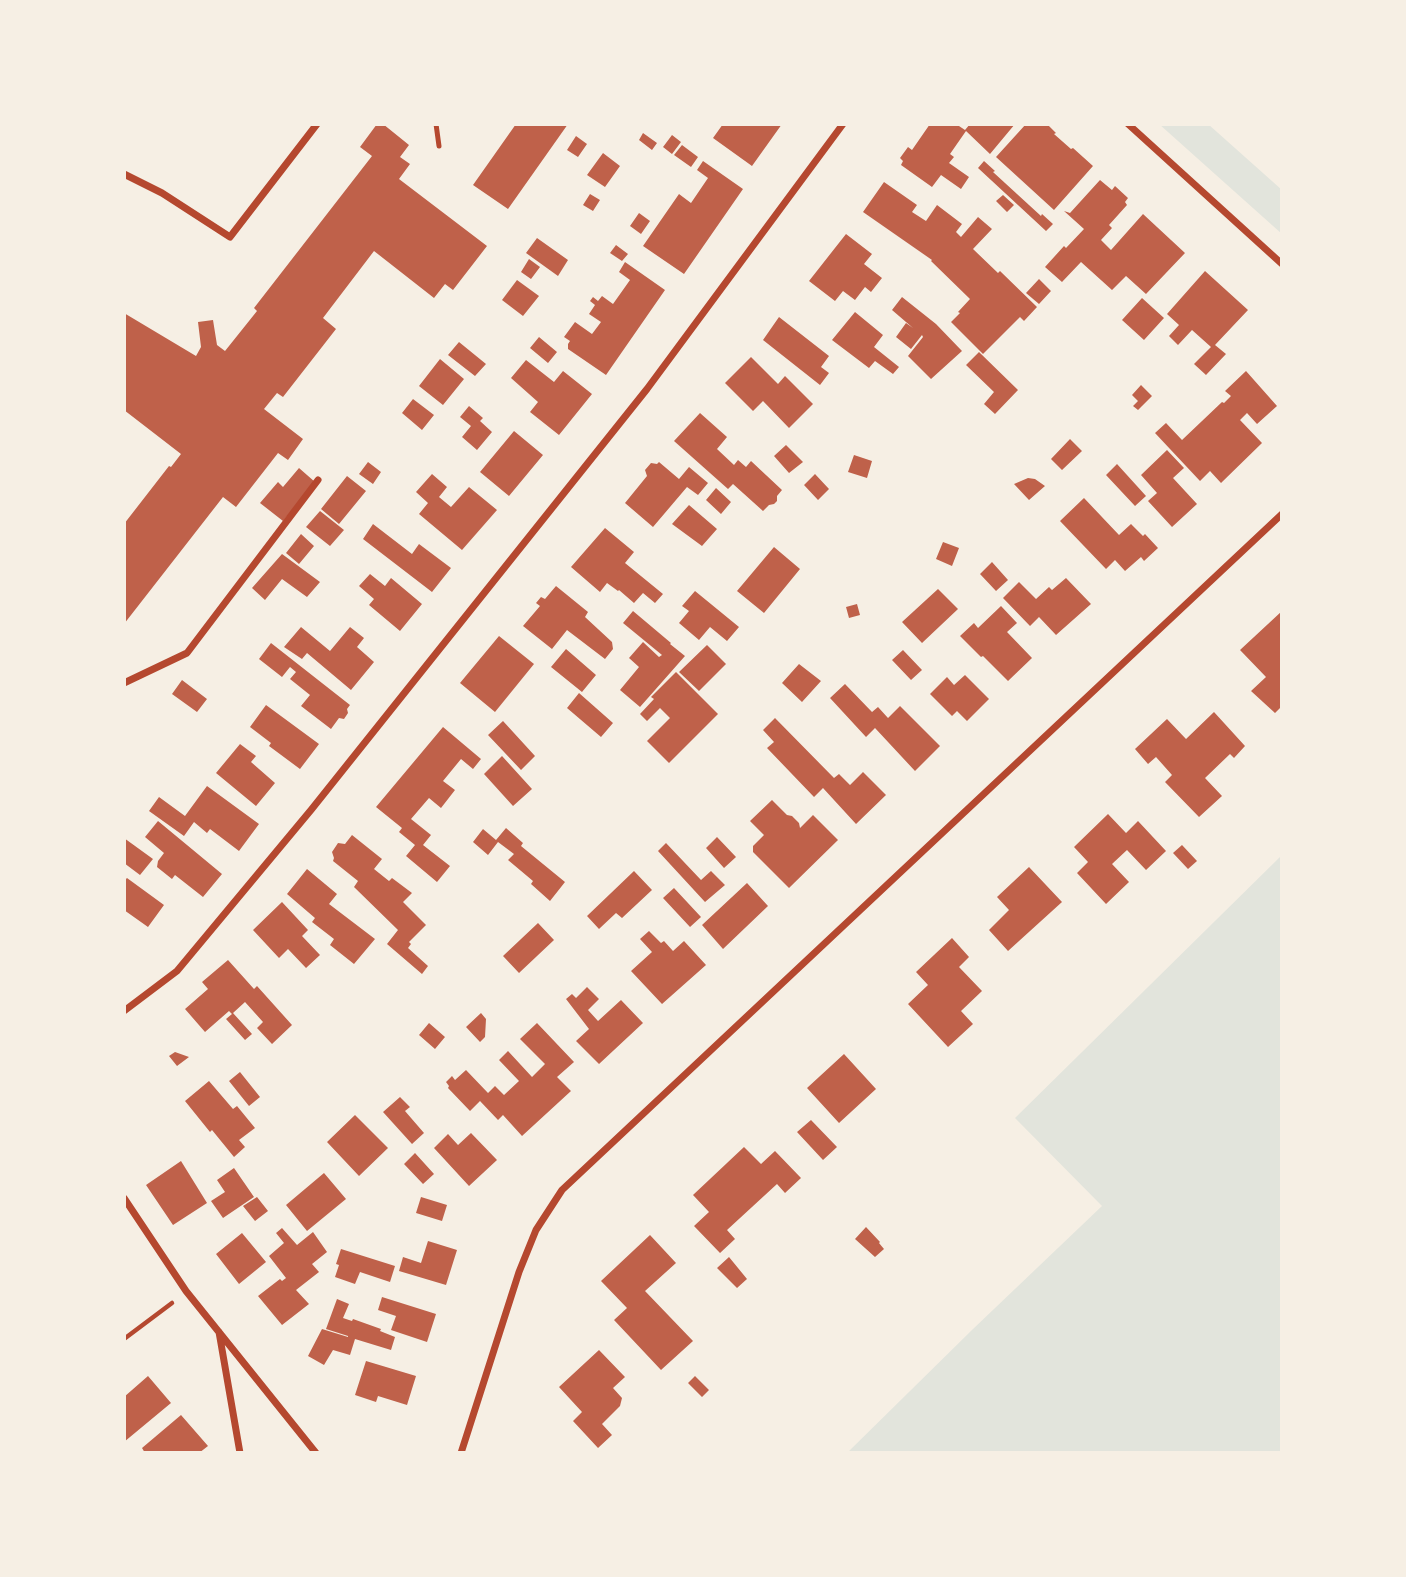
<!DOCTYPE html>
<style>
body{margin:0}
#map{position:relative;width:1406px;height:1577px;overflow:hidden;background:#f6efe4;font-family:Rubik,sans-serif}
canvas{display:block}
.frame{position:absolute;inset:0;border:126px solid #f6efe4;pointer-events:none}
</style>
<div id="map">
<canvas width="1406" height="1577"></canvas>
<div class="frame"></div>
</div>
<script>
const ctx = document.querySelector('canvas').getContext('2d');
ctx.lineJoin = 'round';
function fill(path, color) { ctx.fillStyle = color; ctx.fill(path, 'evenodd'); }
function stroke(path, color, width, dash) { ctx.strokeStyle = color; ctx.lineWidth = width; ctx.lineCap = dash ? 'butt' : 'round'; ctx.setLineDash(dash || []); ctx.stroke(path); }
fill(new Path2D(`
 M 1159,124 L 1208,124 L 1282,190 L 1282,234 Z
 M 1282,855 L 1282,1453 L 847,1453 L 973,1329 L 1102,1206 L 1015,1118 Z`), '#e2e4dc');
fill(new Path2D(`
 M 377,124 L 383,124 L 409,145 L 400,157 L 410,164 L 399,179 L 487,246 L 453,290 L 445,284 L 434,298 L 374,251 L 323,318 L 336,329 L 283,397 L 277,393 L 264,409 L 303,439 L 288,460 L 278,453 L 236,507 L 223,497 L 124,624 L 124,524 L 169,466 L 171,467 L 181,454 L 124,410 L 124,313 L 196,356 L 201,347 L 198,322 L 213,320 L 217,345 L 225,351 L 257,311 L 254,308 L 372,156 L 360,147 Z
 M 516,124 L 568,124 L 508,209 L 473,185 Z
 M 723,124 L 782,124 L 752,166 L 713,138 Z
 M 930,124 L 956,124 L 965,130 L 970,124 L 1015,124 L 990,154 L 966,131 L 950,154 L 954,157 L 949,163 L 969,177 L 961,189 L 941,175 L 932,187 L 901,165 L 903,161 L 900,158 L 908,147 L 912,150 Z
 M 1026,124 L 1047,124 L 1056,133 L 1054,134 L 1071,149 L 1073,148 L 1093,166 L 1054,210 L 996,157 Z
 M 643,133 L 657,143 L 652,150 L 639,140 Z
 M 672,135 L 681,142 L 672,154 L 663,147 Z
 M 576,136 L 587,144 L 578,157 L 567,150 Z
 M 682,145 L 698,157 L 691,167 L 674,155 Z
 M 603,153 L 620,166 L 605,187 L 587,175 Z
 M 703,161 L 743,189 L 684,274 L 643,246 L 679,194 L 691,203 L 708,178 L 697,170 Z
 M 984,161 L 995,171 L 993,172 L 1041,216 L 1042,214 L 1053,224 L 1046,231 L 978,168 Z
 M 1100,180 L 1112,190 L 1115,186 L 1128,198 L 1125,202 L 1127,205 L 1109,225 L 1112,228 L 1101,240 L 1111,250 L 1143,214 L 1185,253 L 1146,294 L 1126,276 L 1112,290 L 1081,262 L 1062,282 L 1045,267 L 1064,246 L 1066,248 L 1084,229 L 1064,211 L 1070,213 Z
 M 884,182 L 917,205 L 912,212 L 926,221 L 937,205 L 962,224 L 956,232 L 961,237 L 978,217 L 992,229 L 973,249 L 998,273 L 1000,271 L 1037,307 L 1024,321 L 1020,317 L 983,354 L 951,322 L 960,313 L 958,312 L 970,299 L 931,261 L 932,260 L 863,212 Z
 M 590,194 L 600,200 L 593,211 L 583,205 Z
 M 1003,195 L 1014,205 L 1007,212 L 996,201 Z
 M 639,213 L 650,221 L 641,234 L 630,226 Z
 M 846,234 L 872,254 L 864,264 L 882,278 L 871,292 L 865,287 L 855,300 L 843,291 L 835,301 L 809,281 Z
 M 537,238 L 568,260 L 558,276 L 526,253 Z
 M 616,245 L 628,254 L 622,261 L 610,253 Z
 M 529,259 L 540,267 L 531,279 L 521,272 Z
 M 625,262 L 665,290 L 606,375 L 568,349 L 568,344 L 570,341 L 564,337 L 575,322 L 592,334 L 601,322 L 589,314 L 595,305 L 590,301 L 593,297 L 598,301 L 602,296 L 613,304 L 630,280 L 619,272 Z
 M 1205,271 L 1248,310 L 1215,345 L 1226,354 L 1206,375 L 1194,364 L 1211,347 L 1192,330 L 1178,345 L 1169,336 L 1179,325 L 1167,314 Z
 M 1039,279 L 1051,291 L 1039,304 L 1026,293 Z
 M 517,280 L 539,296 L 523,316 L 502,300 Z
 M 902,297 L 936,324 L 962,351 L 931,379 L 908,356 L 923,337 L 922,335 L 911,349 L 896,337 L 906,323 L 913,328 L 892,310 Z
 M 1142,298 L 1164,318 L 1144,340 L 1122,320 Z
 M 855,312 L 883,335 L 874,347 L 899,367 L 893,374 L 875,361 L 869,368 L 832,340 Z
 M 779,317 L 829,356 L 821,367 L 829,373 L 820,385 L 763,340 Z
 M 539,337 L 557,352 L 548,363 L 530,348 Z
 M 459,342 L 486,364 L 475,376 L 448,355 Z
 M 979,352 L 1018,390 L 995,414 L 984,404 L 994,392 L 966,365 Z
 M 751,357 L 778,384 L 785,376 L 813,404 L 789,428 L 763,401 L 753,411 L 725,383 Z
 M 440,359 L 464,379 L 443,405 L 419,386 Z
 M 526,360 L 554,382 L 563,371 L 592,394 L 559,435 L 530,412 L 538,402 L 511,378 Z
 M 1246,371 L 1277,406 L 1257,424 L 1247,413 L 1240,420 L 1262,443 L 1221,483 L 1210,471 L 1200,481 L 1155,433 L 1166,423 L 1182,440 L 1222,402 L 1224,403 L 1231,396 L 1225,391 Z
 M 1141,385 L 1152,396 L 1138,410 L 1133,406 L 1138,401 L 1132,395 Z
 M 413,399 L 434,415 L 422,430 L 402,413 Z
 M 469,406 L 483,418 L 480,421 L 492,432 L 477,450 L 462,437 L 471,426 L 460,417 Z
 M 700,413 L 727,437 L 717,449 L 734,465 L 738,460 L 746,467 L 751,461 L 782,490 L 777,496 L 777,501 L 774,504 L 769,505 L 763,511 L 733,484 L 728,489 L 674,441 Z
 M 514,431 L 543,455 L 509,496 L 480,472 Z
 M 1070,439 L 1082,451 L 1062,470 L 1051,459 Z
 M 786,445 L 803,462 L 789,473 L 774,456 Z
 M 1167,450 L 1184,468 L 1173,478 L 1197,504 L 1172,527 L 1148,501 L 1157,493 L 1141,475 Z
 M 854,455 L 872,461 L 867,478 L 848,472 Z
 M 368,462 L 381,472 L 373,484 L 359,474 Z
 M 659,462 L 679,479 L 689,467 L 708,483 L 698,495 L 687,487 L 653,527 L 625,503 L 647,476 L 645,470 L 651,463 L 657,464 Z
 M 1117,464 L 1146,496 L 1135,506 L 1106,475 Z
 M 299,468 L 315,482 L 283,521 L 260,503 L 278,482 L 283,487 Z
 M 432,474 L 447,487 L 439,497 L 451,507 L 469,487 L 497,510 L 462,550 L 419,514 L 428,503 L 416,492 Z
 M 815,474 L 829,489 L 818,500 L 804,485 Z
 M 347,476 L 366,491 L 339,524 L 321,509 Z
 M 1028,478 L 1035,479 L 1045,486 L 1029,500 L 1014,484 Z
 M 716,488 L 731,502 L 721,514 L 706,500 Z
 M 1084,498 L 1119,535 L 1131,524 L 1143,536 L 1145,534 L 1158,548 L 1144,561 L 1141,557 L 1125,571 L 1115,560 L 1106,569 L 1060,521 Z
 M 689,505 L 717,529 L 702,546 L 672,524 Z
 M 320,511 L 344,530 L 330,546 L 306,527 Z
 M 373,524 L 412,554 L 419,544 L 451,568 L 432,592 L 363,539 Z
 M 605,528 L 634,552 L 625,563 L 663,594 L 655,603 L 643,593 L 634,603 L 619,590 L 618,591 L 607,583 L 600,592 L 571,567 Z
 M 301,534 L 314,546 L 299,564 L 286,553 Z
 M 943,542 L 959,548 L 952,566 L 936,559 Z
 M 774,547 L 800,569 L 764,613 L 737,591 Z
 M 282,554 L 320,582 L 307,597 L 282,579 L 265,600 L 252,588 Z
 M 992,562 L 1008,580 L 996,591 L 980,574 Z
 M 370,574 L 385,586 L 391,578 L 422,604 L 400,631 L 369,605 L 374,599 L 359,586 Z
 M 1066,578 L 1091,604 L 1056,635 L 1039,617 L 1030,626 L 1003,598 L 1019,582 L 1036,599 L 1049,587 L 1052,590 Z
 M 556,586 L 588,612 L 585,617 L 612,642 L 613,649 L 605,659 L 567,630 L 552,649 L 523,626 L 540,606 L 536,603 L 541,597 L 545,599 Z
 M 938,589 L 958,609 L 922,643 L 902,622 Z
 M 695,591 L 739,627 L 727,641 L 710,627 L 699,640 L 679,623 L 689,611 L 682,606 Z
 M 857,604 L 860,615 L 849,618 L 846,607 Z
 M 1001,606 L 1017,623 L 1007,632 L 1032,658 L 1008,681 L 983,656 L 981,657 L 960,636 L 974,623 L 978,628 Z
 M 633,611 L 671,643 L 670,644 L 685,656 L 640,707 L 620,690 L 639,667 L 629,658 L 643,642 L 659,657 L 662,655 L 623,623 Z
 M 1282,611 L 1282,706 L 1275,713 L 1251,691 L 1266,677 L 1240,650 Z
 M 301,627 L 330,651 L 350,627 L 364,638 L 357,647 L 374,662 L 351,690 L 307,653 L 302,659 L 284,647 Z
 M 499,636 L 534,664 L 495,712 L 460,683 Z
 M 271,643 L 350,705 L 347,709 L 348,713 L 344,719 L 339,718 L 331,729 L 301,706 L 310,695 L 290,679 L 296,672 L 290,667 L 282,677 L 259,659 Z
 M 707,645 L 726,664 L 699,691 L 679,672 Z
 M 566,649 L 596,675 L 582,692 L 551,667 Z
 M 903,650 L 922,670 L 911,680 L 892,660 Z
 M 799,664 L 821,681 L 802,702 L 782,683 Z
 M 676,672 L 718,714 L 669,763 L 647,741 L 670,718 L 660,708 L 647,721 L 640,714 L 654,699 L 651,697 Z
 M 965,675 L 989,699 L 967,721 L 957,711 L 952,716 L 930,694 L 947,677 L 954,685 Z
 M 182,680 L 207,699 L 197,712 L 172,694 Z
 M 845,684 L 872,712 L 878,707 L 888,718 L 900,706 L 940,746 L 915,771 L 875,728 L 866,737 L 830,698 Z
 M 579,693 L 613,723 L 601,737 L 567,708 Z
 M 266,705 L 319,744 L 300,769 L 269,746 L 271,743 L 250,727 Z
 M 1214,712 L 1245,746 L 1234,758 L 1230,754 L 1205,778 L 1222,796 L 1199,817 L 1165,782 L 1172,775 L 1156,757 L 1148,764 L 1135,749 L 1167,719 L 1186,739 Z
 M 775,718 L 834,778 L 839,774 L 850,785 L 863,772 L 886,795 L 856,824 L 823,788 L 814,797 L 767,748 L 774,742 L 763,730 Z
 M 503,721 L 535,756 L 521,770 L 488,735 Z
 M 443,727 L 481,759 L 473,769 L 461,759 L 443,781 L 455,790 L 441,808 L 429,798 L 411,819 L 431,835 L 423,845 L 450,866 L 437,882 L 406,856 L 415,845 L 399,832 L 402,828 L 376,807 Z
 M 240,744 L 256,756 L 251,762 L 275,783 L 256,806 L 216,773 Z
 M 502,756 L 532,789 L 513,806 L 484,774 Z
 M 207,786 L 259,824 L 239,851 L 210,829 L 207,833 L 194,822 L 184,836 L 149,811 L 159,797 L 185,816 Z
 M 772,800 L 787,815 L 792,816 L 799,823 L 800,828 L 813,815 L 838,840 L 789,888 L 753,852 L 753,846 L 764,835 L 750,821 Z
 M 1108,814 L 1126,833 L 1138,821 L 1166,851 L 1146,870 L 1127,850 L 1112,864 L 1129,882 L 1106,904 L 1077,873 L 1088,862 L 1074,847 Z
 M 158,821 L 222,874 L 203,897 L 175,875 L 172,879 L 157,867 L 158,861 L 164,853 L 145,837 Z
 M 506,828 L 523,843 L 521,846 L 565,882 L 550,901 L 531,884 L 533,881 L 508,860 L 514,854 L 498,842 L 488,855 L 473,842 L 483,829 L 496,840 Z
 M 352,835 L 382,859 L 374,869 L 389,881 L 392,878 L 412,893 L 403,902 L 426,925 L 409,942 L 411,944 L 408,948 L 428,966 L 422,974 L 387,944 L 398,930 L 354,887 L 358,881 L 333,861 L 334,858 L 332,852 L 338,843 L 345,844 Z
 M 717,837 L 736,857 L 724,868 L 706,848 Z
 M 124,838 L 153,859 L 140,875 L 124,863 Z
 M 666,843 L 701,880 L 711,871 L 725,885 L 705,902 L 658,851 Z
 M 1182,845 L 1197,861 L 1188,869 L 1173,853 Z
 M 1029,867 L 1062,902 L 1008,951 L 989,930 L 1009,910 L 997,897 Z
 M 307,869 L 337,894 L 329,904 L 375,939 L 354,964 L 330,945 L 334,939 L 312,922 L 315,918 L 287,894 Z
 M 634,871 L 652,890 L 622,918 L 616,913 L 599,929 L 587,916 Z
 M 127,878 L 164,905 L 148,927 L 124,910 L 124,881 Z
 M 747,883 L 768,906 L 723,949 L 702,925 Z
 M 674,888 L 701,917 L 690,927 L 663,898 Z
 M 282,902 L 308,930 L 302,936 L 320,955 L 306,968 L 288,949 L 279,958 L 253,930 Z
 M 538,923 L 554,940 L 519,973 L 503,956 Z
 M 649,931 L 661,943 L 664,941 L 673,951 L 684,941 L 706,965 L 662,1004 L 631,971 L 652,952 L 640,939 Z
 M 952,938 L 969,957 L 959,967 L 982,991 L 961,1011 L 973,1024 L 948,1047 L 908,1004 L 928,985 L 916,972 Z
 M 228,960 L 254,989 L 257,986 L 292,1025 L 272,1044 L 257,1028 L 263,1022 L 245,1002 L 233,1013 L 252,1034 L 245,1040 L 226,1019 L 232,1014 L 229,1011 L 205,1032 L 185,1009 L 208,989 L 202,982 Z
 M 587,987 L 599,999 L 588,1010 L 598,1021 L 621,1000 L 643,1023 L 599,1064 L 576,1041 L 589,1029 L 566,999 L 572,994 L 576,998 Z
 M 481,1013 L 486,1019 L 485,1037 L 480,1042 L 466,1027 Z
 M 429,1023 L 445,1037 L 435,1049 L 419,1035 Z
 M 537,1023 L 574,1062 L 557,1077 L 571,1091 L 522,1136 L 503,1115 L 498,1120 L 480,1101 L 470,1111 L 448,1088 L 449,1086 L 446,1082 L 452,1076 L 455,1080 L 466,1070 L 488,1093 L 495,1086 L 504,1095 L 519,1081 L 499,1060 L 508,1051 L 532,1077 L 545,1064 L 520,1039 Z
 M 175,1052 L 189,1057 L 177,1066 L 169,1056 Z
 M 844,1054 L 876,1089 L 839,1123 L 807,1088 Z
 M 240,1072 L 260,1097 L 249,1106 L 229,1081 Z
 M 209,1081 L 233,1109 L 237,1106 L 255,1128 L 239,1140 L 245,1147 L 234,1157 L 212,1130 L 210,1132 L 185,1101 Z
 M 400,1097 L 410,1107 L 405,1111 L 424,1133 L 412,1144 L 383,1112 Z
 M 355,1115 L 388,1148 L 359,1176 L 327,1142 Z
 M 811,1120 L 837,1147 L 823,1160 L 797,1132 Z
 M 471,1133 L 497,1160 L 469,1186 L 434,1148 L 448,1134 L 458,1145 Z
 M 744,1147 L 761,1164 L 775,1151 L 801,1178 L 785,1193 L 777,1184 L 727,1230 L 735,1239 L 720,1253 L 694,1226 L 709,1212 L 693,1195 Z
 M 415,1153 L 434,1174 L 423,1184 L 404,1164 Z
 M 181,1161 L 207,1203 L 173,1225 L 146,1185 Z
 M 234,1168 L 254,1197 L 223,1218 L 211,1201 L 225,1192 L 217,1180 Z
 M 324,1173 L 346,1199 L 307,1231 L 286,1205 Z
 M 257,1197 L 268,1211 L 255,1221 L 243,1206 Z
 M 421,1197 L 447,1205 L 442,1221 L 416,1213 Z
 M 866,1227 L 880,1242 L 879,1243 L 884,1249 L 875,1257 L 855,1239 Z
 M 282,1228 L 297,1245 L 313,1232 L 327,1252 L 312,1264 L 319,1272 L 296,1290 L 309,1304 L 282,1325 L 258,1296 L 280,1279 L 282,1281 L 286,1278 L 269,1256 L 284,1243 L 276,1233 Z
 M 242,1233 L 266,1262 L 239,1284 L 216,1254 Z
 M 650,1235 L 676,1263 L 645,1291 L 693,1341 L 661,1370 L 614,1320 L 627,1308 L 601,1281 Z
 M 428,1241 L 457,1250 L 446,1285 L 399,1271 L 403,1257 L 421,1263 Z
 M 341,1249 L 395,1266 L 390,1282 L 360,1272 L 355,1284 L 335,1277 L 339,1265 L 336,1264 Z
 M 729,1257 L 747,1279 L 737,1288 L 717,1268 Z
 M 382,1297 L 436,1314 L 427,1342 L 391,1330 L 396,1316 L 378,1310 Z
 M 337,1299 L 349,1304 L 343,1318 L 352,1321 L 353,1319 L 381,1329 L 380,1331 L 395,1337 L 391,1350 L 355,1339 L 350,1355 L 333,1350 L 324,1365 L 308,1356 L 322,1329 L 348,1337 L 348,1336 L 326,1329 Z
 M 599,1350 L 625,1377 L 613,1388 L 622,1398 L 620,1406 L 602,1424 L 612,1435 L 598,1448 L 573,1421 L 582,1412 L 559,1387 Z
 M 366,1361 L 416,1376 L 407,1405 L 378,1396 L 376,1402 L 355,1395 Z
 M 148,1376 L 171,1403 L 124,1442 L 124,1397 Z
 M 695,1376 L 709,1390 L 702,1397 L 688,1383 Z
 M 181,1415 L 208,1446 L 199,1453 L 145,1453 L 142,1448 Z`), '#bf614a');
stroke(new Path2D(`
 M 124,1339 L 172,1303`), '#b5482f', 4.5);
stroke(new Path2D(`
 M 436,124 L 439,146`), '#b5482f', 5);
stroke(new Path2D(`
 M 1128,124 L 1282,264
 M 124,174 L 162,193 L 230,237 L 317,124
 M 124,683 L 187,653 L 318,480
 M 124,1011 L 177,971 L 311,810 L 647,389 L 843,124
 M 124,1198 L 186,1291 L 316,1453
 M 219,1332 L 240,1453
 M 461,1453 L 519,1272 L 536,1230 L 562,1190 L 1282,514`), '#b5482f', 7);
</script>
